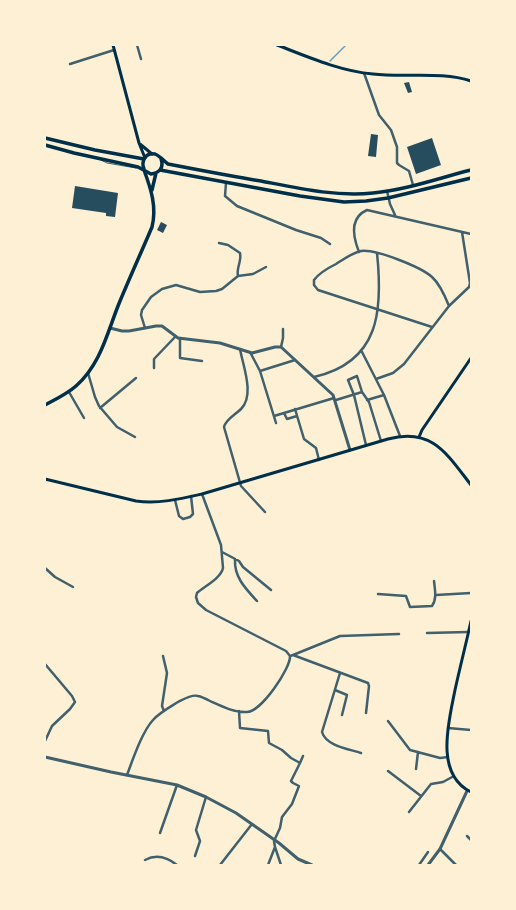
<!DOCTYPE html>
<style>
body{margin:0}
#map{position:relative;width:516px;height:910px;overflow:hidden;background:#fdf0d5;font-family:"Times New Roman",serif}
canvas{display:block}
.frame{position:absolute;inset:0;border:46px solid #fdf0d5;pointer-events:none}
</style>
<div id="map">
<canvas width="516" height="910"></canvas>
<div class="frame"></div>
</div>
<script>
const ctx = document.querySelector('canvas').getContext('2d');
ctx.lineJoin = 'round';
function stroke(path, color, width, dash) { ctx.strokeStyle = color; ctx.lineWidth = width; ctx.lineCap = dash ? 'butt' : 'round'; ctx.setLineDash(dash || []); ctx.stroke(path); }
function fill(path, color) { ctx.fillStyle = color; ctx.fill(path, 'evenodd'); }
stroke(new Path2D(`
 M 330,61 L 346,45`), '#669bbc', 1.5);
fill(new Path2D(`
 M 409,82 L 412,92 L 408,93 L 404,83 Z
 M 371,134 L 378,135 L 376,157 L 368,156 Z
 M 432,138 L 441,165 L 416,174 L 407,147 Z
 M 75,186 L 118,193 L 115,217 L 106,216 L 106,213 L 72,208 Z
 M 161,222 L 167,225 L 163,233 L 157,230 Z`), '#264d5e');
stroke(new Path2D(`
 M 101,160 L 107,163 L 136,168`), '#3f606c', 1);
stroke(new Path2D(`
 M 137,45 L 141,59
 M 70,64 L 114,50
 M 364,73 L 379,115 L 391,130 L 397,147 L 397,163 L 399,165 L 409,171 L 413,185
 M 226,183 L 225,196 L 237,206 L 296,230 L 321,238 L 330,244
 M 387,191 L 390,204 L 395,215
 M 219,243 L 228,245 L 240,253 C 242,261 236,268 238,276
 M 359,252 C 353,237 349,218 367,210 L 471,234
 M 432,327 L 318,290 L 314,285 L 314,280 C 319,273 328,268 336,264 C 344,259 352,253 361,251 C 376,249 421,267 432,277 C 440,284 445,296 449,306
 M 145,328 L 141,315 L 142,310 L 151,297 L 162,289 L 176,285 L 200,292 L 216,291 L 222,289 L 238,276 L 253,274 L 266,267
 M 180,338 L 180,358 L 202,361
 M 281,347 L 283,338 L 283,329
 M 240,349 C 243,366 255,395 241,409 C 235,415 226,419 224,427 L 241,486 L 265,512
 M 361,350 L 384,395 L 400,436
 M 250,352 L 260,371 L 276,423
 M 154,368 L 154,359 L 175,337
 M 260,371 L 295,360
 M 88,373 L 95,397 L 99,406 L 117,427 L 135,437
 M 314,377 C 380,362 383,310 377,253
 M 376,379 L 393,373 L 404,364 L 449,306 L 469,287 L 470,283 L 462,232
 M 69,392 L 84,418
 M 362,392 L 357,376 L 348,380 L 354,395 L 366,445
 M 336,400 L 362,392 L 369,402 L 381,441
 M 367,400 L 384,395
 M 100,408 L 136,378
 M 295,409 L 304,439 L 316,448 L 319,460
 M 284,413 L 287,419 L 297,416
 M 274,416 L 334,398
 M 202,494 L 221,545 L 223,568 C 221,578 205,586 197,593 L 196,597 L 198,603 L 206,610 L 286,651 L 290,656 L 293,655 L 368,683 L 369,686 L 366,713
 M 175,500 L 179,516 L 183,519 L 190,517 L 193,514 L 191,496
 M 222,552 L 239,561 L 243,567 L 271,590
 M 235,559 C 234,577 245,588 257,601
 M 45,568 L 55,577 L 73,587
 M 378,594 L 406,596 L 410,607 L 432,606 C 437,599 435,590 434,581
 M 436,595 L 471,593
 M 427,633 L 468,632
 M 293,655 L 340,636 L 399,634
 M 163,656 L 167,673 L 162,706 L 164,711
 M 45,664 L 72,696 L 75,702 L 70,709 L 52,726 L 45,741
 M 340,673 L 322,732 C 326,746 349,749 361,753
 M 335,690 L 347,695 L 342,715
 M 239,711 L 240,728 L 268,731 L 269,743 L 282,750 L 291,758 L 300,763 L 291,781 L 293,783 L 299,786 L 292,804 L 282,817 L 280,828 L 274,841 L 275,847 L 281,865
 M 388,721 L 410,750 L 440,758 L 448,757
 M 448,728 L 471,730
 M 300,763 L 303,756
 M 416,769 L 418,752
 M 388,771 L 421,796
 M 127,775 C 133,759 142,732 153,720 C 159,713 170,707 178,702 C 184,699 192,694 198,696 C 203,697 208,700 212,702 C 223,707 236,713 247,712 C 261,712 291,668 290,656
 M 409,812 L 431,784 L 443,782 L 454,776
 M 160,833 L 177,785
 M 467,836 L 471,840
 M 440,849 L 456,865
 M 195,856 L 200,841 L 196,830 L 206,797
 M 145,860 C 156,854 167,857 177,865
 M 220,865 L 252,824
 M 268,865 L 275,847
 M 419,865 L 428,852`), '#3f606c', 2.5);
stroke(new Path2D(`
 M 110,328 L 122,331 L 129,331 L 156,326 L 162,326 L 178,338 L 220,343 L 252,353 L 275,347 L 281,347 L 333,395 L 350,450
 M 45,757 L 111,772 L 177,785 L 206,797 L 236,813 L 279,843 L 298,859 L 312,865
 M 428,865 L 440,849 L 467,791`), '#3f606c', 3);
stroke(new Path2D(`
 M 113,45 L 139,143 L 145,158
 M 277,45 C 308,57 340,71 373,74 C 404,78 441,71 471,81
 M 140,144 L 152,154
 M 419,437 L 422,430 L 471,358
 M 45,479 L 136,501 C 159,504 180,499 202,494 L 388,439 C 432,427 447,454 471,485
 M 471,621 C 466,644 460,667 455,690 C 449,721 434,774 471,792`), '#003049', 3);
stroke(new Path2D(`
 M 45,138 L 95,150 L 144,159
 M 45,145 L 74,153 L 138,167 L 151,174 C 160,173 164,167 161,159
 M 144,169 C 141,162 145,152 155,154 C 160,156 164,161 168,164 C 199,170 230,176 261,181 C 297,188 336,197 373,193 C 406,190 439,178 471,170
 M 160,170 L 300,196 L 344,202 L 366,201 L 388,198 L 471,178
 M 152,190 L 156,173
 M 45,405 C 56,399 67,394 76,386 C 100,365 107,334 118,306 C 129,279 141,253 152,227 C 157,207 151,189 144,170`), '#003049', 3.5);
</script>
